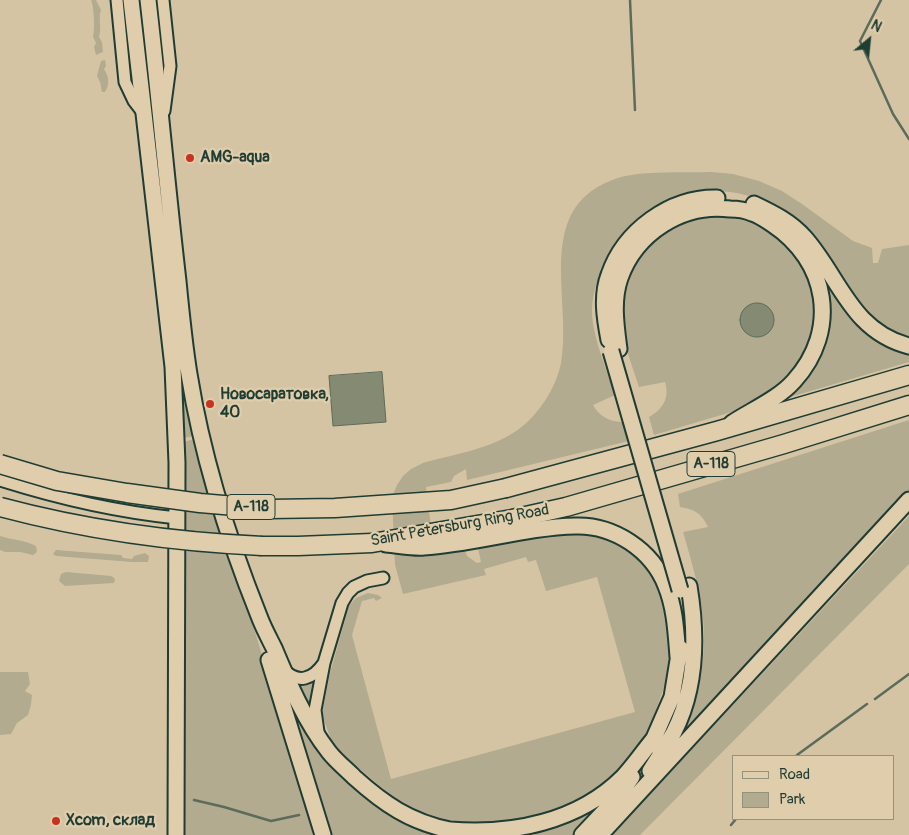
<!DOCTYPE html>
<meta charset="utf-8">
<style>
body{margin:0}
#map{position:relative;width:909px;height:835px;overflow:hidden;background:#d4c4a4;font-family:Pangolin,sans-serif}
canvas{display:block}
.legend{position:absolute;left:732px;top:755px;width:162px;height:65px;box-sizing:border-box;background:#e0cdab;border:1px solid #93937b;margin:0;padding:6px 9px;list-style:none;font-size:15px;color:#1f3d34}
.legend li{display:flex;align-items:center;gap:10px;height:25px}
.legend b{width:25px;border:1px solid #93937b}
.north{position:absolute;left:844px;top:15px;width:50px;height:50px;-webkit-text-stroke:4px #e0cdab;paint-order:stroke;rotate:28deg;font-size:14px;font-weight:700;line-height:20px;text-align:center;color:#1f3d34}
.north::after{content:'';display:block;margin:auto;width:18px;height:22px;background:#1f3d34;clip-path:polygon(50% 0,100% 100%,50% 72%,0 100%)}
</style>
<div id="map">
<canvas width="909" height="835"></canvas>
<ul class="legend">
<li><b style="height:6px;background:#e0cdab"></b>Road</li>
<li><b style="height:14px;background:#b3ab8f"></b>Park</li>
</ul>
<div class="north">N</div>
</div>
<script>
const ctx = document.querySelector('canvas').getContext('2d');
ctx.lineJoin = 'round';
function fill(path, color) { ctx.fillStyle = color; ctx.fill(path, 'evenodd'); }
function stroke(path, color, width, dash) { ctx.strokeStyle = color; ctx.lineWidth = width; ctx.lineCap = dash ? 'butt' : 'round'; ctx.setLineDash(dash || []); ctx.stroke(path); }
function label(font, color, halo, rows, align = 'center') {
  ctx.font = font + ' Pangolin,sans-serif'; ctx.lineWidth = 4.5; ctx.setLineDash([]); ctx.textBaseline = 'middle'; ctx.strokeStyle = halo; ctx.fillStyle = color; for (const [text, x, y, turn = 0] of rows) {
    ctx.save(); ctx.translate(x, y); ctx.rotate((+turn || 0) * Math.PI / 180); ctx.textAlign = isNaN(turn) ? turn : align; if (halo) ctx.strokeText(text, 0, 0); ctx.fillText(text, 0, 0); ctx.restore();
  }
}
fill(new Path2D(`
 M 91,0 L 96,0 L 101,10 C 98,19 102,27 99,37 L 102,42 L 103,52 L 96,55 L 94,47 L 96,43 L 93,37 C 95,30 94,6 91,0 Z
 M 105,60 L 106,66 L 104,69 C 109,77 110,84 105,92 L 102,92 L 100,82 L 97,76 L 101,61 Z
 M 712,172 L 733,174 L 759,181 L 782,191 L 802,204 L 853,241 L 872,248 L 873,263 L 878,263 L 882,249 L 909,245 L 909,340 L 876,325 L 776,207 C 739,186 684,184 649,211 C 632,223 620,239 609,257 C 600,273 592,291 592,311 C 592,335 607,371 615,395 L 593,405 C 600,417 610,422 623,422 L 629,441 L 467,480 L 466,469 L 454,476 L 451,482 L 426,487 L 434,551 L 464,548 L 467,556 L 477,563 L 481,562 L 477,544 L 544,533 L 593,532 L 625,544 L 653,572 L 664,597 L 671,639 L 670,656 L 665,684 L 651,725 L 632,758 L 606,783 L 574,805 L 525,822 L 455,824 L 431,818 L 405,807 L 343,755 L 331,740 L 322,714 L 330,673 L 349,606 L 356,598 L 368,593 L 378,595 L 382,598 L 376,601 L 374,598 L 362,601 L 352,635 L 391,779 L 635,712 L 597,577 L 546,591 L 536,560 L 528,562 L 526,557 L 484,569 L 486,575 L 403,594 L 395,565 L 392,497 L 397,485 L 403,476 L 411,469 L 423,463 C 454,454 492,449 519,429 C 539,414 556,388 561,363 C 573,298 531,206 618,178 C 641,170 687,173 712,172 Z
 M 709,215 L 749,219 L 772,231 L 783,239 L 808,271 L 817,313 L 810,348 L 789,379 L 748,407 L 654,435 L 649,417 C 663,409 670,398 665,382 L 639,387 C 632,365 621,338 621,316 C 620,285 637,245 665,230 C 679,222 694,219 709,215 Z
 M 822,273 L 837,294 L 909,350 L 909,362 L 787,398 L 786,397 L 812,369 L 821,353 L 826,332 Z
 M 181,380 L 184,380 L 194,436 L 183,438 Z
 M 909,420 L 909,490 L 680,735 C 689,712 698,689 702,665 C 710,623 695,573 683,532 L 708,527 C 702,514 695,509 680,507 L 678,494 Z
 M 195,439 C 235,571 278,703 318,835 L 184,835 L 183,442 Z
 M 909,516 L 909,564 L 640,835 L 612,835 Z
 M 0,536 C 12,540 25,540 36,546 L 37,552 L 33,555 L 20,552 L 5,552 L 0,550 Z
 M 56,550 L 121,555 L 123,558 L 132,559 L 134,556 L 145,553 L 149,556 L 148,562 L 132,562 L 56,556 L 53,554 Z
 M 66,572 L 111,576 L 114,578 L 115,580 L 114,583 L 65,586 L 59,581 L 61,574 Z
 M 0,672 L 28,672 L 30,684 L 25,691 L 32,695 L 31,705 L 28,715 L 17,723 L 11,734 L 0,735 Z
 M 317,680 L 309,705 L 308,706 L 297,684 Z
 M 288,698 L 362,791 L 460,835 L 329,835 Z
 M 602,802 L 604,804 L 575,835 L 515,835 C 548,831 575,820 602,802 Z`), '#b3ab8f');
const water = new Path2D(`
 M740 320a17 17 0 1 1 34 0a17 17 0 1 1-34 0Z
 M 382,372 L 386,422 L 333,426 L 329,376 Z`);
fill(water, '#858a73');
stroke(water, '#5c6b5a', 1);
stroke(new Path2D(`
 M 630,0 L 635,110
 M 881,0 L 860,41 L 893,114 L 909,139
 M 875,699 L 909,674
 M 797,755 L 867,704
 M 194,800 L 224,807 L 271,821 L 299,815
 M 731,825 L 736,819`), '#5c6b5a', 2.5);
const minor = new Path2D(`
 M 117,0 L 125,82 L 134,101 L 144,114
 M 163,0 L 170,66 L 164,111
 M 0,480 C 57,498 117,512 177,518
 M 283,669 C 298,685 313,679 324,663
 M 318,732 L 315,710 L 324,663 L 342,603 L 348,593 L 354,587 L 367,581 L 383,578`);
const major = new Path2D(`
 M 131,0 L 173,367 L 177,463 L 176,835
 M 148,0 C 159,94 167,187 178,281 C 181,312 184,343 189,374 C 202,455 229,541 259,616 C 263,627 269,638 274,648 C 289,684 305,721 329,752 C 336,761 346,769 354,777 C 384,804 410,822 450,830 C 512,835 578,822 623,777 C 635,764 645,749 656,736
 M 754,204 C 773,213 791,222 805,238 C 840,278 851,331 909,346
 M 609,340 C 605,319 601,296 609,275 C 624,231 670,197 717,198
 M 619,349 C 616,326 612,301 620,278 C 636,233 682,203 730,209 C 737,209 745,210 752,213 C 759,215 766,220 772,224 C 828,261 840,330 794,381 C 778,399 752,410 732,423
 M 386,544 C 399,545 412,548 424,547 C 475,544 525,527 576,526 C 614,525 652,550 666,586 C 675,608 676,632 678,657
 M 269,660 L 323,835
 M 651,745 L 672,697 L 680,648
 M 650,771 C 658,758 667,745 674,732 C 697,687 697,634 689,586
 M 582,835 L 617,798 L 632,777
 M 600,835 L 909,500`);
const highway = new Path2D(`
 M 506,488 L 717,431 L 909,375
 M 262,546 L 298,546 L 372,543 L 512,519 L 566,507 L 784,444 L 909,405`);
stroke(minor, '#1f3d34', 15);
stroke(major, '#1f3d34', 19);
stroke(highway, '#1f3d34', 21);
stroke(minor, '#e0cdab', 11);
stroke(major, '#e0cdab', 15);
stroke(highway, '#e0cdab', 18);
const majorBridge = new Path2D(`
 M 611,351 L 680,590`);
const highwayBridge = new Path2D(`
 M 0,464 L 57,481 L 127,493 L 200,503 L 270,509 L 335,508 L 451,500 L 506,488
 M 0,507 C 86,530 173,542 262,546`);
stroke(majorBridge, '#1f3d34', 19, []);
stroke(highwayBridge, '#1f3d34', 21, []);
stroke(majorBridge, '#e0cdab', 15);
stroke(highwayBridge, '#e0cdab', 18);
for (const [x, y, r, color] of [
 [190,158,5,"#c8321e"],
 [210,404,5,"#c8321e"],
 [56,821,5,"#c8321e"]
]) { const dot = new Path2D(); dot.arc(x, y, r, 0, 2 * Math.PI); ctx.fillStyle = color; ctx.fill(dot); stroke(dot, '#e0cdab', 2); }
for (const [x, y, w] of [
 [711,464,48],
 [251,507,48]
]) { const box = new Path2D(); box.roundRect(x - w / 2, y - 12.5, w, 25, 4); ctx.fillStyle = '#e0cdab'; ctx.fill(box); stroke(box, '#1f3d34', 1); }
label('bold 15px', '#1f3d34', null, [
 ["А-118",711,464],
 ["А-118",251,507]
]);
label('bold 16px', '#1f3d34', '#e0cdab', [
 ["AMG-aqua",200,158],
 ["Новосаратовка,",220,395],
 ["40",220,413],
 ["Xсom, склад",66,821]
], 'left');
label('16px', '#1f3d34', '#e0cdab', [
 ["Saint Petersburg Ring Road",460,526,-10]
]);
</script>
